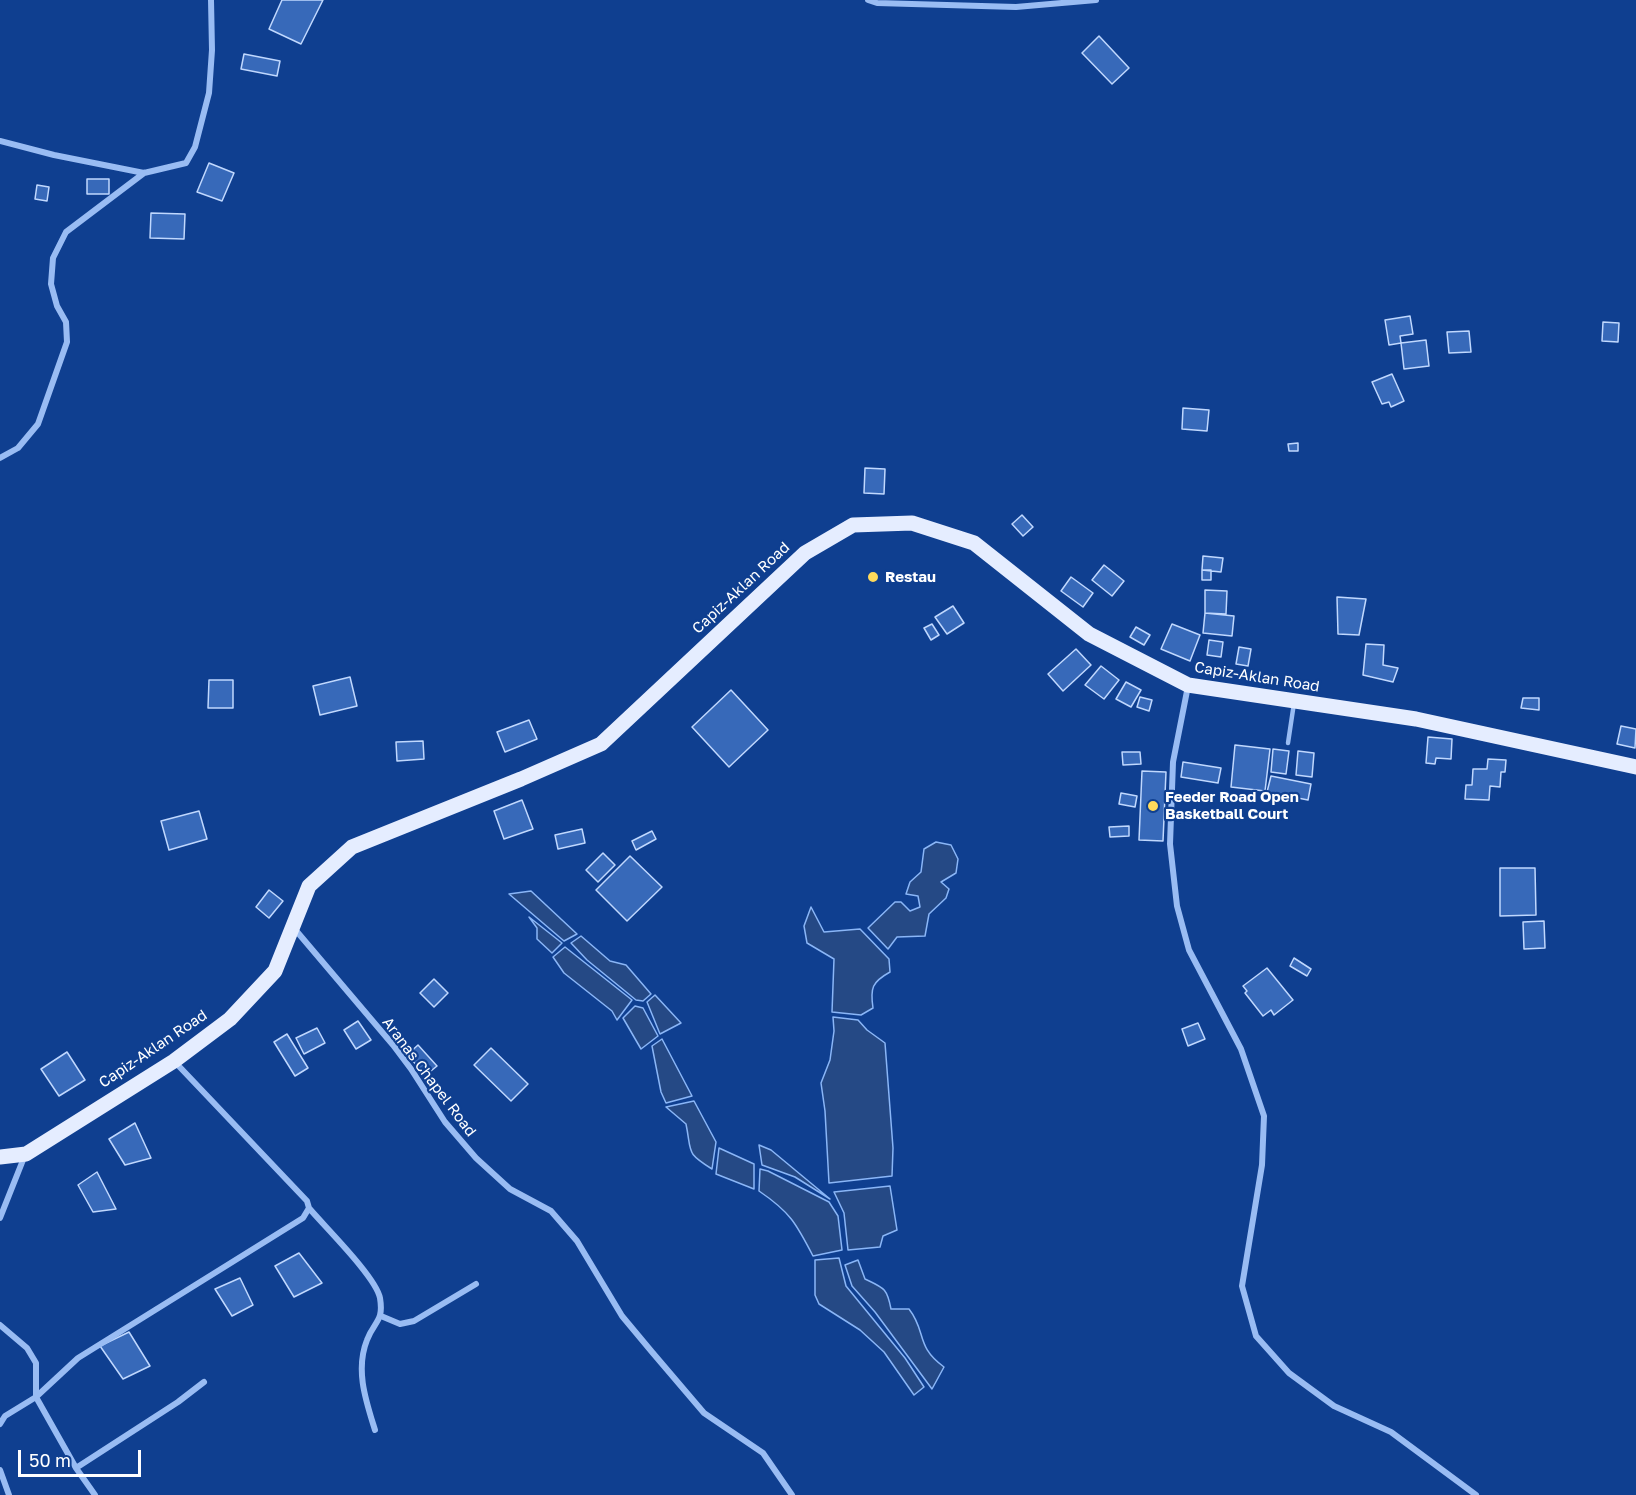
<!DOCTYPE html>
<style>
body{margin:0}
#map{position:relative;width:1636px;height:1495px;overflow:hidden;background:#0f3f90;font-family:"Golos Text",sans-serif}
canvas{display:block}
.scale{position:absolute;left:18px;top:1450px;width:123px;height:27px;box-sizing:border-box;border:3px solid #fff;border-top:0;padding-left:8px;font-size:18px;line-height:21px;white-space:nowrap;color:#fff;-webkit-text-stroke:4px #0f3f90;paint-order:stroke}
</style>
<div id="map">
<canvas width="1636" height="1495"></canvas>
<div class="scale">50 m</div>
</div>
<script>
const ctx = document.querySelector('canvas').getContext('2d');
ctx.lineJoin = 'round';
function fill(path, color) { ctx.fillStyle = color; ctx.fill(path, 'evenodd'); }
function stroke(path, color, width, dash) { ctx.strokeStyle = color; ctx.lineWidth = width; ctx.lineCap = dash ? 'butt' : 'round'; ctx.setLineDash(dash || []); ctx.stroke(path); }
function label(font, color, halo, rows, align = 'center') {
  ctx.font = font + ' "Golos Text",sans-serif'; ctx.lineWidth = 4.5; ctx.setLineDash([]); ctx.textBaseline = 'middle'; ctx.strokeStyle = halo; ctx.fillStyle = color; for (const [text, x, y, turn = 0] of rows) {
    ctx.save(); ctx.translate(x, y); ctx.rotate((+turn || 0) * Math.PI / 180); ctx.textAlign = isNaN(turn) ? turn : align; if (halo) ctx.strokeText(text, 0, 0); ctx.fillText(text, 0, 0); ctx.restore();
  }
}
const water = new Path2D(`
 M 936,842 L 951,845 L 958,859 L 956,873 L 941,882 L 949,889 L 946,898 L 929,914 L 925,936 L 897,937 L 888,949 L 868,928 L 895,902 L 901,902 L 910,911 L 920,907 L 918,896 L 906,894 L 910,882 L 921,872 L 924,849 Z
 M 531,891 L 577,934 L 564,941 L 509,894 Z
 M 811,907 L 824,932 L 860,929 L 889,959 L 890,972 C 872,982 870,988 873,1008 L 861,1015 L 832,1012 L 834,959 L 807,943 L 804,926 Z
 M 529,917 L 562,943 L 552,953 L 537,939 L 537,928 Z
 M 581,936 L 610,961 L 626,965 L 651,994 L 643,1001 L 636,1000 L 587,960 L 571,943 Z
 M 565,947 L 632,1000 L 617,1020 L 612,1011 L 564,973 L 553,957 Z
 M 655,995 L 681,1023 L 660,1034 L 647,1002 Z
 M 635,1006 L 643,1008 L 658,1036 L 641,1049 L 623,1018 Z
 M 833,1017 L 858,1020 L 867,1030 L 885,1043 L 893,1148 L 892,1176 L 829,1183 L 825,1111 L 821,1083 L 830,1060 L 834,1031 Z
 M 662,1039 L 692,1096 L 666,1103 L 661,1092 L 652,1046 Z
 M 694,1101 L 716,1142 L 712,1169 C 685,1152 692,1153 686,1124 L 666,1107 Z
 M 759,1145 L 771,1150 L 830,1199 L 795,1177 L 762,1165 Z
 M 719,1148 L 754,1164 L 754,1189 L 716,1174 Z
 M 760,1169 L 768,1171 L 829,1202 L 838,1216 L 842,1250 L 813,1256 C 796,1223 790,1212 759,1191 Z
 M 890,1186 L 897,1230 L 883,1236 L 880,1247 L 848,1250 L 844,1213 L 834,1192 Z
 M 839,1258 L 846,1286 L 905,1358 L 924,1387 L 914,1395 L 884,1352 L 860,1330 L 819,1304 L 815,1295 L 815,1260 Z
 M 858,1260 L 865,1279 C 884,1288 887,1288 891,1309 L 909,1309 C 927,1332 915,1346 944,1367 L 932,1389 L 875,1312 L 852,1286 L 845,1265 Z`);
fill(water, '#254985');
stroke(water, '#8ab6f7', 1.5);
const building = new Path2D(`
 M 282,0 L 323,0 L 301,44 L 269,29 Z
 M 1099,36 L 1129,68 L 1112,84 L 1082,53 Z
 M 244,54 L 280,61 L 277,76 L 241,69 Z
 M 209,163 L 234,173 L 222,201 L 197,192 Z
 M 87,179 L 109,179 L 109,194 L 87,194 Z
 M 37,185 L 49,187 L 47,201 L 35,199 Z
 M 151,213 L 185,214 L 184,239 L 150,238 Z
 M 1410,316 L 1413,334 L 1400,336 L 1401,343 L 1389,345 L 1385,320 Z
 M 1603,322 L 1619,323 L 1618,342 L 1602,341 Z
 M 1469,331 L 1471,352 L 1449,353 L 1447,332 Z
 M 1426,340 L 1429,366 L 1404,369 L 1401,343 Z
 M 1392,374 L 1404,401 L 1391,407 L 1389,402 L 1382,404 L 1372,382 Z
 M 1183,408 L 1209,410 L 1207,431 L 1182,429 Z
 M 1298,443 L 1298,451 L 1289,451 L 1288,444 Z
 M 865,468 L 885,469 L 884,494 L 864,493 Z
 M 1022,515 L 1033,527 L 1023,536 L 1012,524 Z
 M 1203,556 L 1223,558 L 1221,572 L 1202,570 Z
 M 1104,565 L 1124,581 L 1112,596 L 1092,580 Z
 M 1202,570 L 1211,570 L 1211,580 L 1202,580 Z
 M 1071,577 L 1093,593 L 1083,607 L 1061,591 Z
 M 1205,590 L 1227,591 L 1226,614 L 1205,613 Z
 M 1337,597 L 1366,599 L 1359,635 L 1338,634 Z
 M 953,606 L 964,623 L 947,634 L 935,617 Z
 M 1205,613 L 1234,616 L 1232,636 L 1203,633 Z
 M 932,624 L 939,635 L 931,640 L 924,628 Z
 M 1172,624 L 1200,635 L 1190,661 L 1161,649 Z
 M 1136,627 L 1150,635 L 1144,645 L 1130,637 Z
 M 1209,640 L 1223,642 L 1221,657 L 1207,655 Z
 M 1366,644 L 1384,645 L 1383,665 L 1398,668 L 1393,682 L 1363,675 Z
 M 1239,647 L 1251,649 L 1248,666 L 1236,664 Z
 M 1076,649 L 1091,665 L 1063,691 L 1048,674 Z
 M 1101,666 L 1119,680 L 1104,699 L 1085,685 Z
 M 350,677 L 357,706 L 320,715 L 313,686 Z
 M 209,680 L 233,680 L 233,708 L 208,708 Z
 M 1126,682 L 1141,690 L 1131,707 L 1116,699 Z
 M 731,690 L 768,730 L 729,767 L 692,727 Z
 M 1140,697 L 1152,700 L 1149,711 L 1137,707 Z
 M 1523,698 L 1539,698 L 1539,710 L 1521,708 Z
 M 529,720 L 537,739 L 505,752 L 497,732 Z
 M 1621,726 L 1636,729 L 1635,748 L 1617,744 Z
 M 1428,737 L 1452,739 L 1451,759 L 1436,758 L 1435,764 L 1426,763 Z
 M 423,741 L 424,759 L 397,761 L 396,742 Z
 M 1235,745 L 1270,749 L 1265,791 L 1231,787 Z
 M 1273,749 L 1289,751 L 1286,774 L 1271,772 Z
 M 1298,751 L 1314,753 L 1312,777 L 1296,775 Z
 M 1122,752 L 1140,752 L 1141,764 L 1123,765 Z
 M 1488,759 L 1506,760 L 1505,772 L 1501,772 L 1500,787 L 1490,786 L 1489,800 L 1465,799 L 1466,785 L 1472,785 L 1473,769 L 1487,769 Z
 M 1183,762 L 1221,768 L 1218,783 L 1181,777 Z
 M 1142,771 L 1166,772 L 1163,841 L 1139,840 Z
 M 1271,776 L 1311,784 L 1308,800 L 1267,792 Z
 M 1121,793 L 1137,796 L 1135,807 L 1119,804 Z
 M 522,800 L 533,829 L 504,839 L 494,811 Z
 M 199,811 L 207,839 L 169,850 L 161,821 Z
 M 1129,826 L 1129,836 L 1110,837 L 1109,827 Z
 M 582,829 L 585,843 L 558,849 L 555,835 Z
 M 652,831 L 656,839 L 636,850 L 632,841 Z
 M 603,853 L 615,865 L 598,882 L 586,870 Z
 M 630,856 L 662,887 L 627,921 L 596,890 Z
 M 1500,868 L 1535,868 L 1536,915 L 1500,916 Z
 M 269,890 L 283,901 L 269,918 L 256,907 Z
 M 1544,921 L 1545,948 L 1524,949 L 1523,922 Z
 M 1294,958 L 1311,969 L 1307,976 L 1290,966 Z
 M 1267,968 L 1293,1000 L 1274,1015 L 1271,1010 L 1263,1016 L 1245,993 L 1247,991 L 1243,986 Z
 M 434,979 L 448,993 L 434,1007 L 420,993 Z
 M 358,1021 L 371,1040 L 356,1049 L 344,1030 Z
 M 1198,1023 L 1205,1039 L 1188,1046 L 1182,1029 Z
 M 317,1028 L 325,1043 L 304,1054 L 296,1038 Z
 M 287,1034 L 308,1068 L 295,1076 L 274,1042 Z
 M 418,1045 L 437,1066 L 426,1075 L 407,1055 Z
 M 491,1048 L 528,1084 L 511,1101 L 474,1065 Z
 M 67,1052 L 85,1080 L 59,1096 L 41,1069 Z
 M 135,1123 L 151,1158 L 125,1165 L 109,1139 Z
 M 97,1172 L 116,1209 L 93,1212 L 78,1185 Z
 M 299,1253 L 322,1283 L 294,1297 L 275,1266 Z
 M 240,1278 L 253,1305 L 232,1316 L 215,1289 Z
 M 129,1332 L 150,1366 L 123,1379 L 100,1346 Z`);
fill(building, '#3769b9');
stroke(building, '#c0d8fe', 1.5);
stroke(new Path2D(`
 M 1288,743 L 1294,703`), '#99bcf3', 4.5);
stroke(new Path2D(`
 M 868,0 L 877,3 L 1016,7 L 1096,0
 M 0,141 L 54,155 L 144,173 L 186,163 L 195,147 L 209,93 L 212,50 L 211,0
 M 0,458 L 18,448 L 38,424 L 67,342 L 66,322 L 57,306 L 51,284 L 53,258 L 66,232 L 144,173
 M 1188,686 L 1173,762 L 1170,844 L 1177,906 L 1189,950 L 1241,1049 L 1264,1116 L 1262,1165 L 1242,1286 L 1256,1336 L 1289,1373 L 1334,1406 L 1391,1432 L 1476,1495
 M 293,927 L 393,1045 L 411,1069 L 445,1122 L 476,1158 L 510,1189 L 551,1211 L 577,1241 L 622,1316 L 652,1352 L 704,1413 L 763,1453 L 792,1495
 M 309,1208 C 325,1227 376,1277 380,1298 C 384,1322 374,1321 367,1340 C 355,1370 366,1401 375,1430
 M 0,1218 L 25,1155
 M 381,1316 L 400,1324 L 414,1321 L 476,1284
 M 0,1325 L 27,1348 L 36,1363 L 36,1397 L 5,1416 L 0,1424
 M 76,1468 L 178,1402 L 204,1382
 M 0,1470 L 9,1495
 M 95,1495 L 76,1468 L 36,1397 L 78,1358 L 303,1218 L 309,1208 L 307,1201 L 174,1061`), '#99bcf3', 6);
stroke(new Path2D(`
 M 0,1157 L 26,1154 L 174,1061 L 230,1019 L 275,971 L 309,886 L 352,847 L 521,779 L 601,744 L 805,553 L 853,525 L 912,523 L 974,543 L 1089,634 L 1188,685 L 1416,719 L 1636,767`), '#e5edff', 15);
for (const [x, y, r, color] of [
 [873,577,6,"#ffda5b"],
 [1153,806,6,"#ffda5b"]
]) { const dot = new Path2D(); dot.arc(x, y, r, 0, 2 * Math.PI); ctx.fillStyle = color; ctx.fill(dot); stroke(dot, '#0f3f90', 2); }
label('bold 15px', '#fff', '#0f3f90', [
 ["Restau",885,577],
 ["Feeder Road Open",1165,797],
 ["Basketball Court",1165,814]
], 'left');
label('15px', '#fff', '#0f3f90', [
 ["Capiz-Aklan Road",741,588,-43],
 ["Capiz-Aklan Road",1257,677,9],
 ["Capiz-Aklan Road",153,1049,-34],
 ["Aranas Chapel Road",429,1077,53]
]);
</script>
